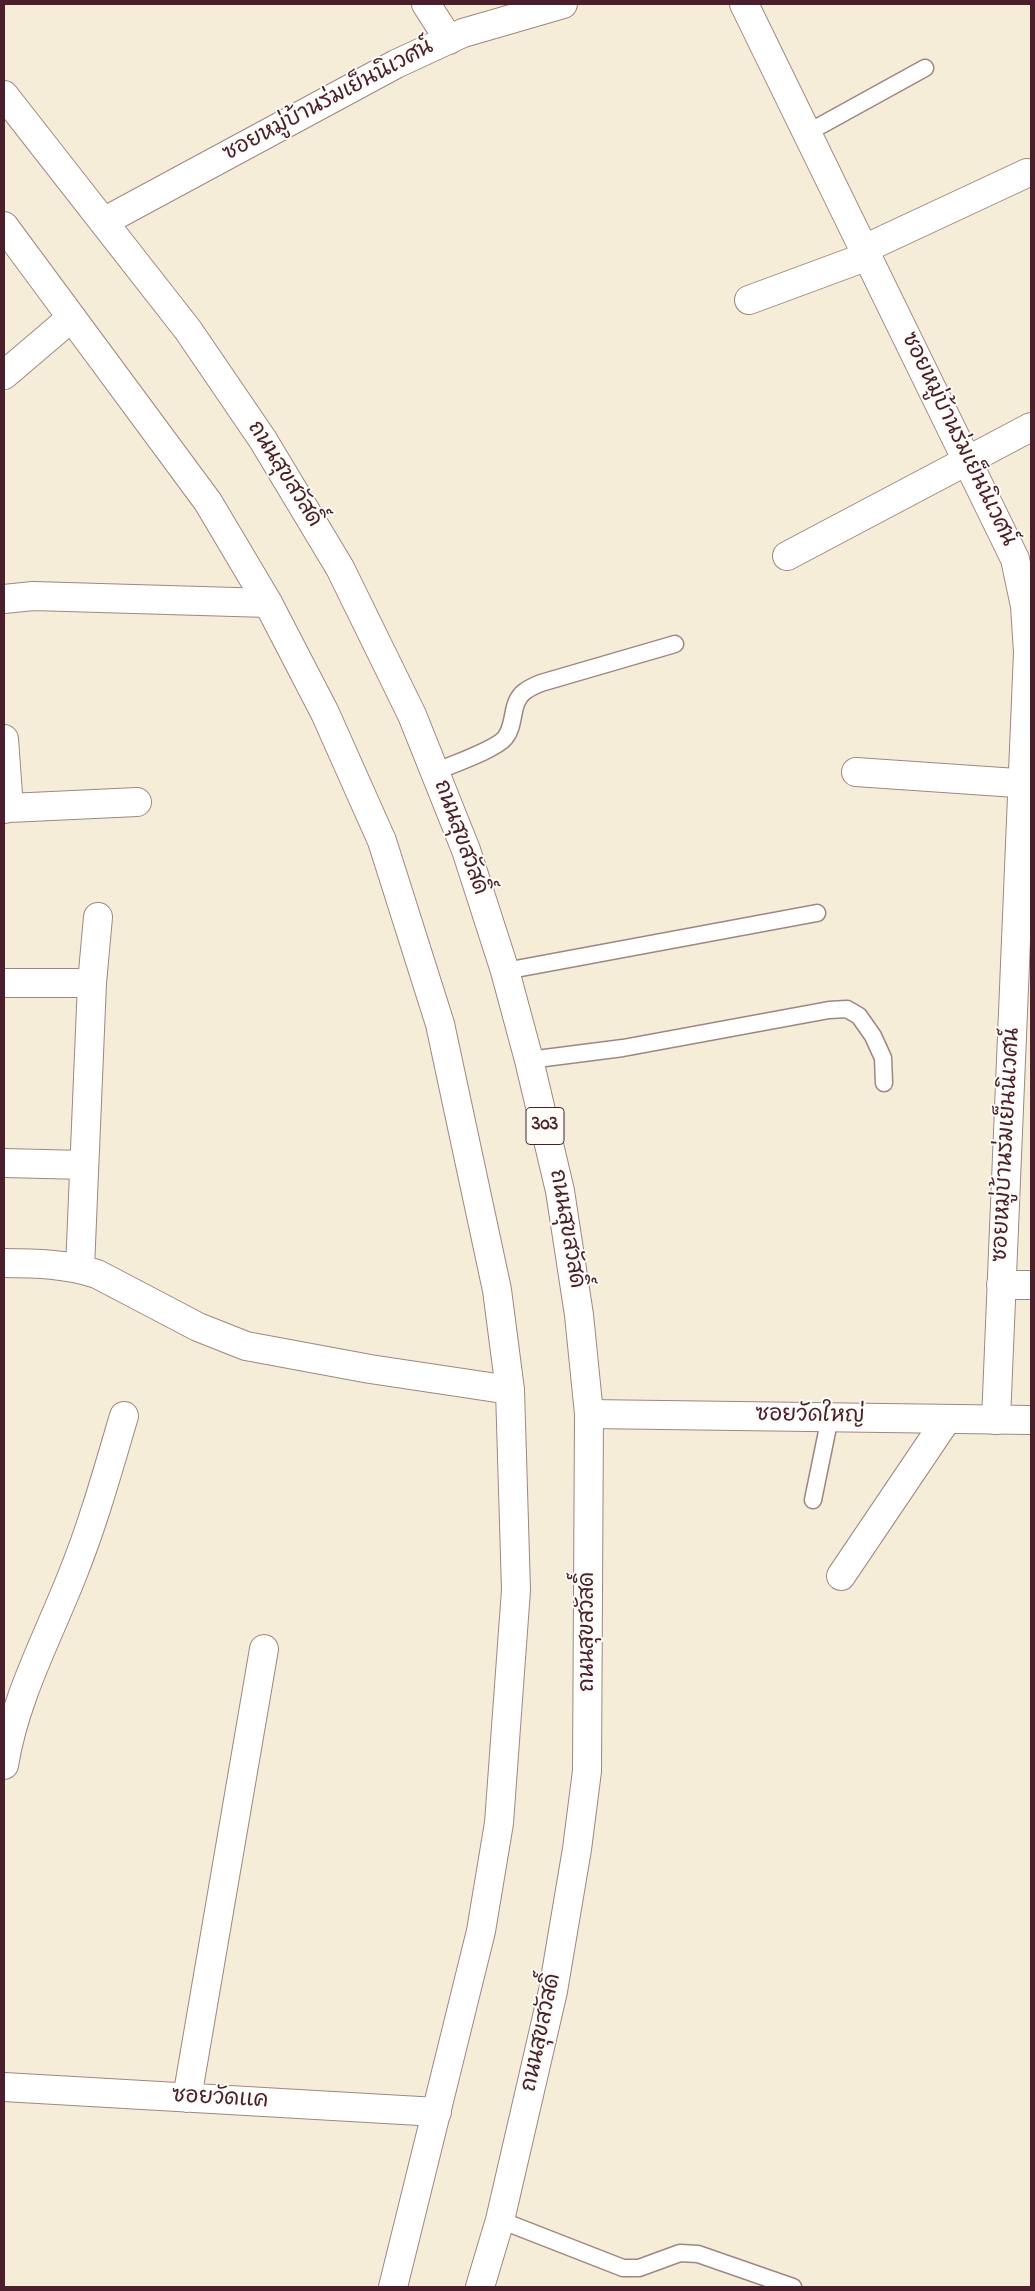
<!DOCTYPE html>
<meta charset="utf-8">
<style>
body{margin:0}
#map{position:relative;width:1035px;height:2291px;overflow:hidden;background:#f5edd8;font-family:"Indie Flower",sans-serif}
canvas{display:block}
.frame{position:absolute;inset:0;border:5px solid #4a1f2b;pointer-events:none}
</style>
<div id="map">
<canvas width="1035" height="2291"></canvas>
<div class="frame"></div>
</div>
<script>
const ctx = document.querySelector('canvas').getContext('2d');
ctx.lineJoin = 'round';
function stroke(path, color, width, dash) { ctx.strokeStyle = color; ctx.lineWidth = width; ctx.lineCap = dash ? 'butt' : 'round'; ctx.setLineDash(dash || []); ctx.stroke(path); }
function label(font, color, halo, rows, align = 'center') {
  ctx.font = font + ' "Indie Flower","Playpen Sans Thai",sans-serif'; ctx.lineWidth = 4; ctx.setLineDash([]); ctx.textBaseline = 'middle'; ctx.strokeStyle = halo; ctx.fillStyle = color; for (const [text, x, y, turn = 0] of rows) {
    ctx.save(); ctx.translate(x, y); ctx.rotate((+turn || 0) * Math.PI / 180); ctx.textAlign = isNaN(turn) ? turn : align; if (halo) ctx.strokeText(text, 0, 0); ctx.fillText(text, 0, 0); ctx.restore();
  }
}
const lane = new Path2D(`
 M 807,133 L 925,68
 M 435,772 C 450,765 495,750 505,738 C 516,725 510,703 524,692 C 529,688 536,685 541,683 L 675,644
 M 505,971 L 817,913
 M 529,1060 L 623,1048 L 829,1010 L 847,1009 L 859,1016 L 873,1036 L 883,1058 L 884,1083
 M 813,1500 L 830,1417
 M 500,2220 L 623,2268 L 639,2268 L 680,2253 L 698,2254 L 793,2287`);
const street = new Path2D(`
 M 426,4 L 449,40
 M 744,4 L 1015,559 L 1025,606 L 1028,652 L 996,1420
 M 105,221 L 396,64 L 463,33 L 563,4
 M 864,249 L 1027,173
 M 749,300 L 868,256
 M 4,375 L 71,318
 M 787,556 L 1031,427
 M 4,599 L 33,596 L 268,603
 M 4,739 L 9,808 L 4,809
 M 856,772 L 1031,784
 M 9,808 L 137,802
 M 4,983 L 92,983 L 80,1268
 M 92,983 L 98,917
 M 4,1163 L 84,1165
 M 4,1263 C 36,1263 67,1264 97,1274 L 198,1327 L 246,1346 L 370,1369 L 510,1390
 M 1001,1285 L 1031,1285
 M 841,1576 L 947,1419
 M 4,1765 C 15,1698 47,1639 72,1576 C 93,1524 108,1470 124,1416
 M 4,2087 L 437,2112
 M 187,2098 L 264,1649`);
const secondary = new Path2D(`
 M 589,1414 L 1031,1420`);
const primary = new Path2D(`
 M 4,95 L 188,330 L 263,440 L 340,568 L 412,715 L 466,850 L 505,971 L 529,1060 L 560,1191 L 579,1315 L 589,1414 L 587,1771 L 577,1849 L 553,1991 L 500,2220 L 480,2287
 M 4,226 L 208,502 L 268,603 L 325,713 L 382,841 L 440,1024 L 497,1290 L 510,1390 L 516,1590 L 499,1823 L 481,1931 L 393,2287`);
stroke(lane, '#a08682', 19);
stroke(street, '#a08682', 30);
stroke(secondary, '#a08682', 30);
stroke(primary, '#a08682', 30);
stroke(lane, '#fff', 16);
stroke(street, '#fff', 28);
stroke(secondary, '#fff', 28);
stroke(primary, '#fff', 28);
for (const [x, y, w] of [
 [545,1126,38]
]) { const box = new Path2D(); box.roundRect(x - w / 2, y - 18.5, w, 37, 4); ctx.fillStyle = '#fdfcf7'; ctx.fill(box); stroke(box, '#4a1f2b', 1); }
label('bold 21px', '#4a1f2b', null, [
 ["303",545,1126]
]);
label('22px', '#4a1f2b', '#fdfcf7', [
 ["ซอยหมู่บ้านร่มเย็นนิเวศน์",329,102,-28],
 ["ซอยหมู่บ้านร่มเย็นนิเวศน์",957,440,64],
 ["ถนนสุขสวัสดิ์",283,475,58],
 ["ถนนสุขสวัสดิ์",459,838,70],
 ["ซอยหมู่บ้านร่มเย็นนิเวศน์",1008,1145,-87],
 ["ถนนสุขสวัสดิ์",565,1229,80],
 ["ซอยวัดใหญ่",810,1417,1],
 ["ถนนสุขสวัสดิ์",589,1632,-90],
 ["ถนนสุขสวัสดิ์",543,2033,-78],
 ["ซอยวัดแค",220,2100,3]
]);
</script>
